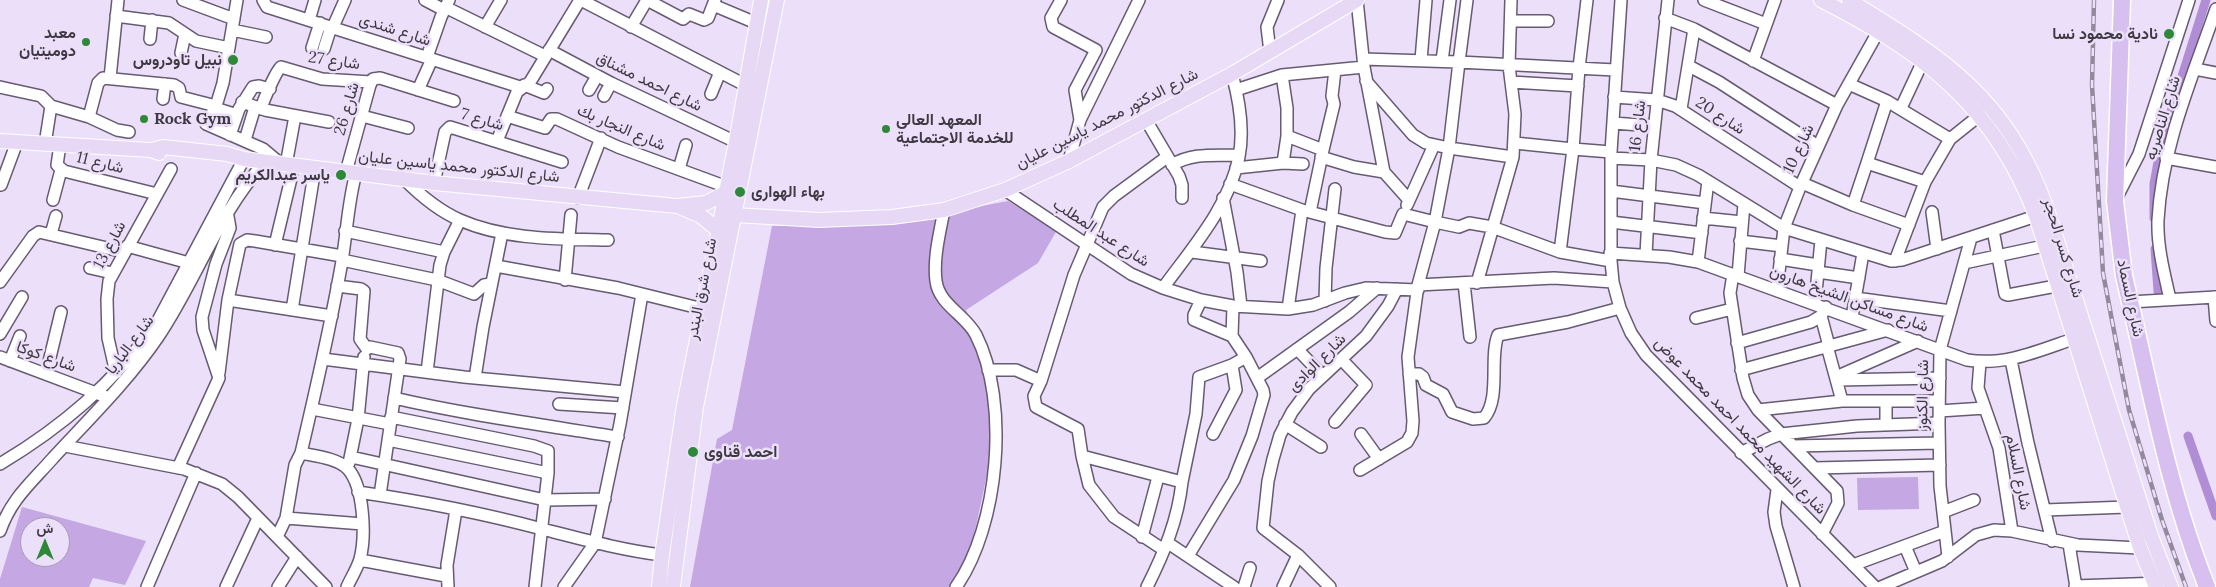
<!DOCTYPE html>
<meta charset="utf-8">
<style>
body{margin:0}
#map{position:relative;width:2216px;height:587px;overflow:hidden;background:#ebdff9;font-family:Lora,Vazirmatn,serif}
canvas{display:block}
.north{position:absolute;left:20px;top:517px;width:50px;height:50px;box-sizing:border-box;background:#ebdff9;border:1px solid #a69db0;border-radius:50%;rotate:0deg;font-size:14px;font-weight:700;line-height:20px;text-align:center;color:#3e3943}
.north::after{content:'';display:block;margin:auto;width:18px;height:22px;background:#2e8838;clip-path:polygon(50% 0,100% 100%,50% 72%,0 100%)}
</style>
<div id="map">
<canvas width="2216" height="587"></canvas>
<div class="north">ش</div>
</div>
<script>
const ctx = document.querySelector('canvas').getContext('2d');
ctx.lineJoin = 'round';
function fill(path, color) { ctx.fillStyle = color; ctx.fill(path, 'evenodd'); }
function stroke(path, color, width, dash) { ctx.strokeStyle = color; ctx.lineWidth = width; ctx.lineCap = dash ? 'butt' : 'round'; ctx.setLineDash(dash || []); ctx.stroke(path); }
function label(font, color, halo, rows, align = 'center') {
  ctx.font = font + ' Lora,Vazirmatn,serif'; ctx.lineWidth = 5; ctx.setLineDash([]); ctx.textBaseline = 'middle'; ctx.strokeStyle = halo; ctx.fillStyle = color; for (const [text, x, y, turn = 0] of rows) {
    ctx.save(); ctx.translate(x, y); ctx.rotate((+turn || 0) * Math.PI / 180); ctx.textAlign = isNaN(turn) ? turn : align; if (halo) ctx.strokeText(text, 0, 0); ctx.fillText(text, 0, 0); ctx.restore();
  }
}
fill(new Path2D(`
 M 1008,201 L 1057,230 L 1038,263 L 966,310 L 976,330 L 996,417 L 989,465 L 971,550 L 959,579 L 964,587 L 690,587 L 717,439 L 732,430 L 772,226 L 863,224 L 950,212 Z
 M 1918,477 L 1919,509 L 1858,510 L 1857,478 Z
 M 22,507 L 146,541 L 125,585 L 93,578 L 89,587 L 0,587 L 0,579 ZM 30,527 L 60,527 L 60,557 L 30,557 Z`), '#c5a7e3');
stroke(new Path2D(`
 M 2154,218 L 2154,184 L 2162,140 L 2206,0
 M 2155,249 L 2158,291
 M 2188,436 L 2216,516`), '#b18dd5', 9);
const minor = new Path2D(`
 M 183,0 L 234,19
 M 237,0 L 223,83 L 216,106 L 206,124 L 263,149 L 281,164
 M 263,0 L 267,7 L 520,87
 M 425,0 L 444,10
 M 581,0 L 745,85
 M 1061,0 L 1051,18 L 1053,27 L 1096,50 L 1075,90 L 1080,120
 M 1357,0 L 1364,67 L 1384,172 L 1409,200
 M 1587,0 L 1579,68 L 1573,149 L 1611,152
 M 1621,0 L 1611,152 L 1611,261 L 1613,282 L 1620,308 L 1631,333 L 1646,355 L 1875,587
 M 1704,0 L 1766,24
 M 713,5 L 756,23
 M 445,7 L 545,56
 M 116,16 L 169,23 L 196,41 L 229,48
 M 1665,18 L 1694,29 L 1837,105
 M 309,20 L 315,0
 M 1511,21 L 1548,21
 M 333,27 L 345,0
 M 485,27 L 501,0
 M 631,27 L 647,0 L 683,19 L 689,14 L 704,20 L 708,18 L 715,0
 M 232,30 L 266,37
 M 150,39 L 152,20
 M 312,48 L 320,23
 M 324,49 L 331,27
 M 549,50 L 611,83 L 736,142
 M 1270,52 L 1267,27 L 1278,0
 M 181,53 L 185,34
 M 427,57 L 441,17 L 449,0
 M 1363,59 L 1459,62 L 1467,0
 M 1421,60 L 1426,0
 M 1442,61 L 1450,0
 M 1753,61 L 1775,0
 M 1689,66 L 1719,82 L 1818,146
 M 2195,69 L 2216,73
 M 110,78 L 118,0
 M 1366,81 L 1413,135 L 1426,143 L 1449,148 L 1459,62 L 1615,70
 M 1511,82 L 1578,86
 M 1849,84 L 1887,101 L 1950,139
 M 524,85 L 544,93 L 547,89
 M 0,87 L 41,96 L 51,106 L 89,117 L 117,130 L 129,132
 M 418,90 L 432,59
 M 589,90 L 597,76
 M 1236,90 L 1282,75
 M 711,94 L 720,72
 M 604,96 L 611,83
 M 1614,97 L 1657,100 L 1675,106 L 1800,187
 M 163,99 L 165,84
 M 242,102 L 265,110 L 329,122
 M 215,108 L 237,115
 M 1901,108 L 1923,61
 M 261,109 C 263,101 276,71 281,67 L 322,79 L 371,82
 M 1681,109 L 1694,29
 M 362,116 L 408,128
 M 507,116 L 545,128 L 551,119 L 557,119 L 618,147 L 727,187
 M 89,117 L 98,83 L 103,78 L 174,85 L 179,88 L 181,97 L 216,106
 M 1146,120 L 1179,176 L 1182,185 L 1182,198
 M 1613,123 L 1654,126
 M 230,135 L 239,109 L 253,87 L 259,86 L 270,89
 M 1287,136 L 1287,108 L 1282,75 L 1364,67
 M 245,140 L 255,107
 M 497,141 L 517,92 L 530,82 L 580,0
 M 1515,143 L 1573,149 L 1560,252
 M 45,144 L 51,106
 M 60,145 L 57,165 L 64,171 L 157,194
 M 1323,150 L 1334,104 L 1332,96 L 1335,70
 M 1321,157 L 1354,167 L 1384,172
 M 1611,158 L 1651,160 L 1676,165 L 1698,175 L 1784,228 L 1891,261 L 1902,260 L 2036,216
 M 2166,158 L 2216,167
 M 1069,161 L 1080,120 L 1139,0
 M 1283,163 L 1287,136 L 1323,150 L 1310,212
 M 1867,163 L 1887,101
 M 286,165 L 295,116
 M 1172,165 C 1193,152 1216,156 1239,155
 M 1236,168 L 1283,163 L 1303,164
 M 679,169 L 686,145
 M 346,172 L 370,85 L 373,79 L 380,78 L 454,101
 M 404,179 C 420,195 439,211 460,220 C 505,240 560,239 608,240
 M 434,183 L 445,132 L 450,127 L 562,162
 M 1802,183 L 1853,205 L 1909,225
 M 1230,184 L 1302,210
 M 1,185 L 17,142
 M 1005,190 L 1131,274 L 1163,288 L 1201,300 L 1233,306 L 1288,309 L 1313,305 L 1345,293 L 1366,288 L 1418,290
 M 1611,191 L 1705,203
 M 2117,197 L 2139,154 L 2189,0
 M 578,198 L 601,138
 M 1223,198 L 1237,272 L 1241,306
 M 53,200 L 61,170
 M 1407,205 L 1434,145
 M 1853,205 L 1867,163 L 1925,182 L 1950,139 L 1980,115
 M 944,210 C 940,232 933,258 936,281 C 939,305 966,315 976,335 C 1010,402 999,526 956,587
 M 1932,212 L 1937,249
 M 1703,218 L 1742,222
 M 1611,222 L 1702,233
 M 1993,230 L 2005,294 L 2008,295 L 2056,286
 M 345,231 L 444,252
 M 51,234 L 56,216
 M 1740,241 L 1782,246
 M 275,245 L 294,166
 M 127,246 L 189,263
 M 1192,252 L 1261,261
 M 1610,253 L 1669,257 L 1698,262 L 1967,360 C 2005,366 2038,351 2073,339
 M 1646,255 L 1651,160 L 1668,0
 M 1780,259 L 1818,265
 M 342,260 L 437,280 L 474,294 L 484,285 L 491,284
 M 1895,261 L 1925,182
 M 1698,262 L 1708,181
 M 1964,263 L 2044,246
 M 496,266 L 618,288 L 703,309
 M 90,268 L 112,273
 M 1818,272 L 1859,278
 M 1733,274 L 1730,293 L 1743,378 L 1748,395 L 1758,410 L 1837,491 L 1838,503 L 1822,534
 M 1738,276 L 1744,204
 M 565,280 L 571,215
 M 0,282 L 33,236 L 39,232 L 124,252
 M 1464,283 L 1470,337
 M 1477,283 L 1513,157
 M 1418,285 L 1554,278 L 1613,282
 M 337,286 L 361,289 L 364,291 L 360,339 L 367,349 L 370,347 L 398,353 L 400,359 L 380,495
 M 1163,288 C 1192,248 1229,207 1239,157 C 1244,131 1239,99 1232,74
 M 1777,290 L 1784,228 L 1800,187 L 1837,105 L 1878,32
 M 2214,297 L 2216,321
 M 1855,298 L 1951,311
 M 2170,299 C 2164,273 2157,246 2158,220 C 2162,146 2192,78 2216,9
 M 228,300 L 332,316
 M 1325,301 L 1326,268 L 1335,189
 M 2130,302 L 2216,297
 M 1815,303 L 1821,240
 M 1288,309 L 1302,210 L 1385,232 L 1395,233 L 1403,214 L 1435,222 L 1449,148 L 1513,157 L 1515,114 L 1509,66 L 1511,0
 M 292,310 L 315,168
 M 1821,316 L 1829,346
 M 1852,317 L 1863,253
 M 1696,318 L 1732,309
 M 0,334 L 22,297
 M 1232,336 L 1233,306
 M 1737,343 L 1811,322 L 1821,316 L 1826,307
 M 1827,346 L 1842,401
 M 1297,349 L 1323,376
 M 0,357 L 104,396
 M 323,359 L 464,377 L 625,392
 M 2011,360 L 2028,443 L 2052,541
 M 10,361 L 20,336
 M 1980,362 L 1978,388 L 1999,448 L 2012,531
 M 988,370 L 1016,370 L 1041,381 L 1034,396 L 1036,407 L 1078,429 L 1082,456
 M 1741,370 L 1888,330
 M 427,372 L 440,265 L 444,252 L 460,220
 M 116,373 L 108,338 L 107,299 L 109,281 L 171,169
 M 219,373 L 228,300 L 240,244 L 247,240 L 255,241 L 342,256
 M 46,374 L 61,312
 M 1409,374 L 1419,374 L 1423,377 L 1426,385 L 1443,394 L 1452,412 L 1473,419 L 1484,418 C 1501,398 1489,358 1498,335 L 1568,322 L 1620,308
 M 1836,377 L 1918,341
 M 475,378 L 483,327 L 502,233
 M 1257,378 L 1349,312 L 1377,288
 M 1837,380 L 1940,378
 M 1041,381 L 1074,275 L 1103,207 L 1114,196 L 1167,157
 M 394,398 C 468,415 543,425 618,437
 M 1886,401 L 1886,425
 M 559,404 L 623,408
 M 312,409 L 390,424
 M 1758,410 L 1842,401 L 1939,401
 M 1939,411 L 1985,408
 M 391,417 L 534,446 L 548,451 L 548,473 L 535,587
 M 1335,422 L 1366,385 L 1342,360
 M 1285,424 L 1321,447
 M 1213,434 L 1236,390 L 1232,365
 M 1361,434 L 1379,459
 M 388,440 L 548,473
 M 65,446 L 184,469 L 222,484 L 238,497 L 326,587
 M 1793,446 L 1939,443
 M 301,453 C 315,456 337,458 348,469 C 364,487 366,536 360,559 C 357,569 351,578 347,587
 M 1741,453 L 1768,439 L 1781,434 L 1857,426 L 1939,423
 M 351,457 L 545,500 L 605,499
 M 349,463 L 358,419 L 364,357
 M 0,464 C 62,427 112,384 155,326 L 244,159
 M 178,468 L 219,378 L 203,330 L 202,317 L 216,264 L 230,228 L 227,211
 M 1815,468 L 1940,465
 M 1360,470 L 1407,442 L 1412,433 L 1413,421 L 1408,357 L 1418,285 L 1435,222 L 1459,227 L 1469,223 L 1492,227 L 1560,252 L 1611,261
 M 1777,490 L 1774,512 L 1776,526 L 1794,587
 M 358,492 C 420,501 482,513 542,529 C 582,539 621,550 662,555
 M 2045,510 L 2127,507
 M 1943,512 L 1974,500
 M 286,518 L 363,524
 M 0,531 C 11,499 31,483 53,458 C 89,419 128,381 158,337 C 196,281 218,213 265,162
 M 277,537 L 286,518 L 295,465 L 301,453 C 316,389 331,325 342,261 C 347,231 348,202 356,173
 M 1142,537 L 1158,477
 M 1168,543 L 1234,587
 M 2069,544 L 2076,587
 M 1905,546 L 1916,572
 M 1164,550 L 1114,517 L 1089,485 L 1082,456 L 1182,482 L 1196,414 L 1199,377 L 1232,365 L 1246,357
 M 1188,556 L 1234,480 L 1252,436 L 1264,395 L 1263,390 L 1246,357 L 1232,336 L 1194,320 L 1194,315 L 1201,300
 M 1948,557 L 1940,486 L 1939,423 L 1940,350 L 1971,238
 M 360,560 L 446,576
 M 1853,565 L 1945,531
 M 2075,586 L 2161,583
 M 147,587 L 196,473
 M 226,587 L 258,518
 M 278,587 L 297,557
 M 448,587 L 447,565 L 456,510
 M 564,587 L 595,543 L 620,424 L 642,294
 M 1147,587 C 1164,553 1178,520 1182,482
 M 1244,587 L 1250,568
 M 1283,587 L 1298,555
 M 1330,587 L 1298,555 L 1263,528 L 1268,481 L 1273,459 L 1280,435 L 1292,412 L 1309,389 L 1366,336 L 1388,306 L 1397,289
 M 1881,587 L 1942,561 L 1976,535 L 1994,530 L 2012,531 L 2078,545 L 2140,548`);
const major = new Path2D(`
 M 1821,0 C 1923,52 1994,105 2036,216 L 2140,548 L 2156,587
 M 1849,0 C 1945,59 2007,97 2047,209 L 2151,536 L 2171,587
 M 0,141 L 151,150 L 159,153
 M 151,150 L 163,147 L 227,154 L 244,159 L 434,183 L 677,206 L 706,203 L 725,193
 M 680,207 L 701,216 L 718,230
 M 735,215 L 819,220 L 892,217 L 944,210 L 1005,190 L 1069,161 L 1232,74 L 1357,0
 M 659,587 L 662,555 L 684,405 L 736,142 L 761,0
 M 673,587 L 696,407 L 777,0`);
const highway = new Path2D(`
 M 2122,0 L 2115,201 L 2124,276 C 2149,380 2167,487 2207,587`);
stroke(minor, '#665b71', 14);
stroke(major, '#fff', 16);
stroke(highway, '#fff', 19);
stroke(minor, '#fff', 11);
stroke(major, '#e7d9f5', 14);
stroke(highway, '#d7c0ef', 16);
const rail = new Path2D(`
 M 2094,0 L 2092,85 L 2103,273 L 2129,410 L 2162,520 L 2186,587`);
stroke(rail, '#928a9c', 4.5);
stroke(rail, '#ebdff9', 2.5, [8]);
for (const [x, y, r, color] of [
 [2169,34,6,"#2e8838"],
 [86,42,5,"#2e8838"],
 [233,60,6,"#2e8838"],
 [144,119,5,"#2e8838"],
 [886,129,5,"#2e8838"],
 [341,175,6,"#2e8838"],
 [740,192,6,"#2e8838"],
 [693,452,6,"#2e8838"]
]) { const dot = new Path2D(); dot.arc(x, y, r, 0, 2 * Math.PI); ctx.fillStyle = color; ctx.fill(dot); stroke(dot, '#ebdff9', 2); }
label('16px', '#3e3943', '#ebdff9', [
 ["شارع شندى",395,30,18],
 ["شارع 27",334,61,8],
 ["شارع احمد مشناق",649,82,26],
 ["شارع 26",347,109,-74],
 ["شارع 20",1720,116,33],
 ["شارع الناصريه",2163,118,-73],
 ["شارع الدكتور محمد ياسين عليان",1107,119,-27],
 ["شارع 7",482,120,16],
 ["شارع 16",1638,126,-84],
 ["شارع النجار بك",621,128,23],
 ["شارع 10",1799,149,-65],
 ["شارع 11",100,163,14],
 ["شارع الدكتور محمد ياسين عليان",459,167,6],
 ["شارع عبد المطلب",1101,233,33],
 ["شارع 13",110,245,-62],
 ["شارع كسر الحجر",2063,248,73],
 ["شارع شرق البندر",702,289,-79],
 ["شارع السماد",2130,298,78],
 ["شارع مساكن الشيخ هارون",1849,299,20],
 ["شارع الباريا",130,345,-53],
 ["شارع كوكا",46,357,20],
 ["شارع الوادى",1317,363,-45],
 ["شارع الكنوز",1923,395,-89],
 ["شارع الشهيد محمد احمد محمد عوض",1740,426,46],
 ["شارع السلام",2018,472,79]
]);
label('bold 16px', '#3e3943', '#ebdff9', [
 ["معبد",76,33],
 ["دوميتيان",76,51],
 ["نادية محمود نسا",2158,34],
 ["نبيل تاودروس",222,60],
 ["Rock Gym",154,119,"left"],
 ["المعهد العالى",896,120,"left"],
 ["للخدمة الاجتماعية",896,138,"left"],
 ["ياسر عبدالكريم",330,175],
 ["بهاء الهوارى",751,192,"left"],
 ["احمد قناوى",704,452,"left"]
], 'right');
</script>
